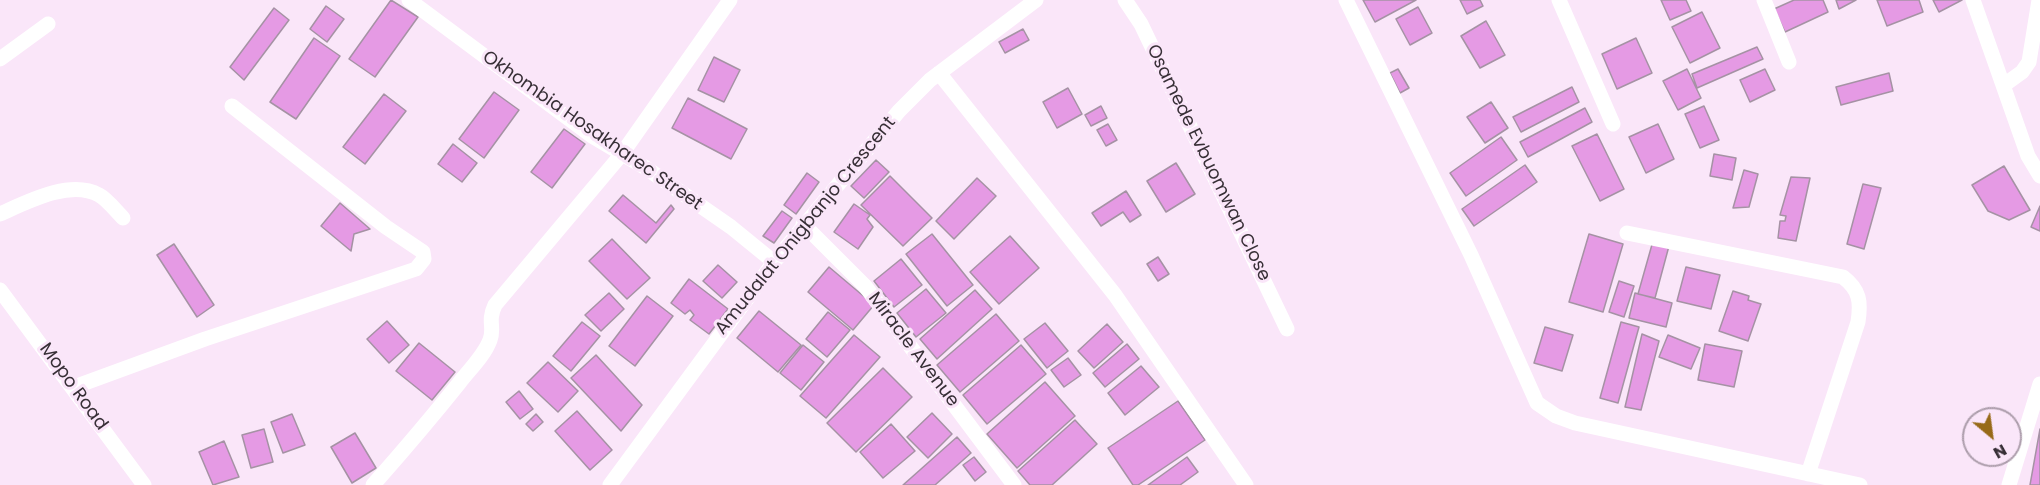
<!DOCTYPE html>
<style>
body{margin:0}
#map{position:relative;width:2040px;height:485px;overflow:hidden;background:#fae6f9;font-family:Poppins,sans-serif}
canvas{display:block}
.north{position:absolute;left:1962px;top:407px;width:60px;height:60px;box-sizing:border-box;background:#fae6f9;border:2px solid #ac9dab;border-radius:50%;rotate:151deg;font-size:16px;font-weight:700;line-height:24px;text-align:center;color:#372f36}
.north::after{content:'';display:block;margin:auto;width:21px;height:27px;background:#976a19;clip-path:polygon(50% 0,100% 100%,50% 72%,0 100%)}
</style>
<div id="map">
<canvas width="2040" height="485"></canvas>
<div class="north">N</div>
</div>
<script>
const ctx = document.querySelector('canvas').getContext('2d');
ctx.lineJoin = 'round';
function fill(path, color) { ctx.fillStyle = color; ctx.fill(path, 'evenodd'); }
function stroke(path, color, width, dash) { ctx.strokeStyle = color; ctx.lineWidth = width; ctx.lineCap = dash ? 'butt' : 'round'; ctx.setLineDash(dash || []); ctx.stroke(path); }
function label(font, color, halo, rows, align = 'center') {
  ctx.font = font + ' Poppins,sans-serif'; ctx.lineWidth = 6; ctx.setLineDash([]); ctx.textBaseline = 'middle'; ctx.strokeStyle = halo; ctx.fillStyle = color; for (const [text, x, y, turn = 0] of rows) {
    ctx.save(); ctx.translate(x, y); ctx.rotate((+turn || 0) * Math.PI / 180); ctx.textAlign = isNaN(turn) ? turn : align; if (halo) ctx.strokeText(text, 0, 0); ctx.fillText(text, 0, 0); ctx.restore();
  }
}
const building = new Path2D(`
 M 391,0 L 418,17 L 375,77 L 349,59 Z
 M 1363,0 L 1416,0 L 1375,22 Z
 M 1460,0 L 1480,0 L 1483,6 L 1467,14 Z
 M 1661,0 L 1686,0 L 1691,11 L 1670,20 Z
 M 1794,0 L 1823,0 L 1828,12 L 1785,32 L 1774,9 Z
 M 1836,0 L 1856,0 L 1839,9 Z
 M 1877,0 L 1919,0 L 1923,12 L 1887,26 Z
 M 1933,0 L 1962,0 L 1939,12 Z
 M 326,6 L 344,19 L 327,42 L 310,29 Z
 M 1418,7 L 1432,33 L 1410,45 L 1396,19 Z
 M 274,8 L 289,20 L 244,80 L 230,67 Z
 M 1702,12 L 1720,48 L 1690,63 L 1672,27 Z
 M 1486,21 L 1505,55 L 1480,68 L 1461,36 Z
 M 1023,29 L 1029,40 L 1005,53 L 999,42 Z
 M 314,38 L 340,56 L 296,119 L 270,102 Z
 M 1636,38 L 1652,73 L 1617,89 L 1602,54 Z
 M 1757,47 L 1763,59 L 1697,88 L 1692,74 Z
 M 714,57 L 740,70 L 724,102 L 698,90 Z
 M 1398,69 L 1409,88 L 1400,93 L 1390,73 Z
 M 1687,69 L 1701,98 L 1678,110 L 1663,81 Z
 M 1765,69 L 1775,90 L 1750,102 L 1740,80 Z
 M 1889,73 L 1893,91 L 1841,105 L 1836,87 Z
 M 1572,87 L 1579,102 L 1521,132 L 1513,117 Z
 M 1068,88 L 1082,114 L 1057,128 L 1043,102 Z
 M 494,92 L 519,110 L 484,158 L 459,139 Z
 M 384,94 L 406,111 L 365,164 L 343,147 Z
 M 688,98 L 747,129 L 731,159 L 672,128 Z
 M 1491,102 L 1508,128 L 1485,143 L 1467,117 Z
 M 1101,106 L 1107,118 L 1091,126 L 1085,115 Z
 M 1704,106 L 1719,140 L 1700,148 L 1685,114 Z
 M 1585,108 L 1592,122 L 1528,157 L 1520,142 Z
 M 1108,124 L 1117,140 L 1106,146 L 1097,130 Z
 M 1658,124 L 1674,159 L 1646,173 L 1629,137 Z
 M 564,129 L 585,144 L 552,188 L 531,172 Z
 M 1597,134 L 1624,189 L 1600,201 L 1572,146 Z
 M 1501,137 L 1517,160 L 1466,196 L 1450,173 Z
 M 453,144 L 477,163 L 462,182 L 438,164 Z
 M 1714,154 L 1736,158 L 1732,180 L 1710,176 Z
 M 876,160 L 889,172 L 864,198 L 851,186 Z
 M 1176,163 L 1195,194 L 1166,212 L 1147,181 Z
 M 1525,165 L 1537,182 L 1474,226 L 1462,209 Z
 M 2004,166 L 2030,210 L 2009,220 L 1988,211 L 1972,185 Z
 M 1744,170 L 1758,174 L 1749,207 L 1733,208 Z
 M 807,173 L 819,182 L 796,214 L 784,205 Z
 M 890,176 L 932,218 L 903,246 L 861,205 Z
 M 1791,177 L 1810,178 L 1796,241 L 1778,238 L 1780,221 L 1785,221 L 1786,216 L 1780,215 Z
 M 977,178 L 996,196 L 954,239 L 936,221 Z
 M 1863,184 L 1881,188 L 1864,249 L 1847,244 Z
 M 1126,191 L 1141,215 L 1130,222 L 1123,212 L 1101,226 L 1092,213 Z
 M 623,195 L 656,223 L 671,205 L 674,209 L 646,243 L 609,211 Z
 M 340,203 L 370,229 L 354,234 L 351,251 L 321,226 Z
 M 854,204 L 870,215 L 867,219 L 873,227 L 858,249 L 834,232 Z
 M 2040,206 L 2040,231 L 2031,227 Z
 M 782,211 L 792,218 L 774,243 L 763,236 Z
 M 932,234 L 973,285 L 947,306 L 906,254 Z
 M 1589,234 L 1623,244 L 1603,312 L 1569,302 Z
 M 1010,236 L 1039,268 L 999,304 L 970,272 Z
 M 612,239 L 650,278 L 627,299 L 589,261 Z
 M 1653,241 L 1669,246 L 1655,298 L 1638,294 Z
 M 174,244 L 214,305 L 197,317 L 157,255 Z
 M 1158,257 L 1169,274 L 1158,281 L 1147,264 Z
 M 901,259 L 922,285 L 894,307 L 874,281 Z
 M 718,265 L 737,282 L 722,298 L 703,281 Z
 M 829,267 L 874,305 L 853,330 L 808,292 Z
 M 1686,267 L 1720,275 L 1711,309 L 1677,301 Z
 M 689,279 L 728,309 L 709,334 L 690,320 L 694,315 L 690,310 L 685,314 L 671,303 Z
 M 1619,281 L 1634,286 L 1624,317 L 1609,312 Z
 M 926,289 L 946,313 L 916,337 L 897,313 Z
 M 975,290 L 992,309 L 937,359 L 920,339 Z
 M 1733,291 L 1749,296 L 1748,300 L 1761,304 L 1748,341 L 1719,331 Z
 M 609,293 L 624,309 L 601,331 L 585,315 Z
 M 1635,293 L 1672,303 L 1666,327 L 1629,318 Z
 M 647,296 L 673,316 L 635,366 L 609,346 Z
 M 759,311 L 801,345 L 778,372 L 737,338 Z
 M 828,312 L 850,330 L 827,357 L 806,339 Z
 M 996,314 L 1019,341 L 960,392 L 937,365 Z
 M 387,321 L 409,345 L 389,363 L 367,339 Z
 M 582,322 L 600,336 L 571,371 L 553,356 Z
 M 1621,322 L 1639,327 L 1618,403 L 1600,398 Z
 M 1045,323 L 1068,351 L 1047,368 L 1024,339 Z
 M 1107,324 L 1123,342 L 1094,368 L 1078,351 Z
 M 1545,327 L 1573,335 L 1562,371 L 1534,363 Z
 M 1642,334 L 1659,341 L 1641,410 L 1625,407 Z
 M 854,335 L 880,357 L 826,418 L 800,396 Z
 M 1668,335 L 1700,348 L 1691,369 L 1659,357 Z
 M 419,343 L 455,372 L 432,400 L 396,371 Z
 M 1127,344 L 1139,359 L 1105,387 L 1093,373 Z
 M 1705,344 L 1742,351 L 1734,387 L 1698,380 Z
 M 803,345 L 824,362 L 801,390 L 780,373 Z
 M 1021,345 L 1046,374 L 987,424 L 963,395 Z
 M 596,355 L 642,405 L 621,431 L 571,378 Z
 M 1068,358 L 1081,375 L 1064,387 L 1051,370 Z
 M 548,362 L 578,391 L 558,412 L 527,383 Z
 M 1141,366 L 1159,387 L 1125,415 L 1108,393 Z
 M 883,368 L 912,397 L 856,452 L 827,423 Z
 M 1045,382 L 1075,416 L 1017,468 L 987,434 Z
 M 519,391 L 533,409 L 520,419 L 506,402 Z
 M 1178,401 L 1205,440 L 1138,485 L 1133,485 L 1108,448 Z
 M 577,411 L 612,450 L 590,470 L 555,431 Z
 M 932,413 L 952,434 L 928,458 L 907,437 Z
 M 292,414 L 305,445 L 283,453 L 271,422 Z
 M 536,414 L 543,422 L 533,431 L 526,424 Z
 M 1075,420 L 1097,444 L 1052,485 L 1030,485 L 1018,471 Z
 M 891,424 L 915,451 L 883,478 L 860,452 Z
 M 264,429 L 273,462 L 251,468 L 242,435 Z
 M 2040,429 L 2040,485 L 2030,485 Z
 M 355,433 L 376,468 L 352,483 L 331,447 Z
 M 957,437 L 971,453 L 935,485 L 903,485 Z
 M 224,441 L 239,477 L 213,485 L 199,452 Z
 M 974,457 L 986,472 L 975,481 L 963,465 Z
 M 1187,457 L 1198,472 L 1180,485 L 1148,485 Z`);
fill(building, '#e59ae4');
stroke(building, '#a592a4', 1.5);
stroke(new Path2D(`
 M 409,0 L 592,136 L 646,168 L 731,227 L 774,262
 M 1125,0 L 1141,24 L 1287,329
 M 1346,0 L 1471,255 L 1537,403 L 1556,416 L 1575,423 L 1860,485
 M 1559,0 L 1613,124
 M 1764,0 L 1789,62
 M 1973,0 L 2028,156 L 2040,176
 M 0,59 L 48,24
 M 939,73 L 1115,295 L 1246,485
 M 2004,85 L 2022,72 L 2029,62 L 2039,0
 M 0,214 C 27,202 70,179 99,195 C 107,199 116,211 123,218
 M 803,224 L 865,286 L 1014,485
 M 1627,233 L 1843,277 C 1860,290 1861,302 1858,322 L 1808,474
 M 0,290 L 144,485
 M 74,387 L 205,339 L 416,269 L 424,259 L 423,252 L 386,227 L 232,106
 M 373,485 C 403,451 432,417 460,382 C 470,369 484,356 490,340 C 495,327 487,322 495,305 L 621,155 L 730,0
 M 610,485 L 774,262 L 899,111 L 930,80 L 1036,0
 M 2009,485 L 2040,384`), '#fff', 15);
label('18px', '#372f36', '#fae6f9', [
 ["Okhombia Hosakharec Street",592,131,35],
 ["Osamede Evbuomwan Close",1208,163,64],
 ["Amudalat Onigbanjo Crescent",806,226,-51],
 ["Miracle Avenue",913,350,53],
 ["Mopo Road",73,387,54]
]);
</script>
